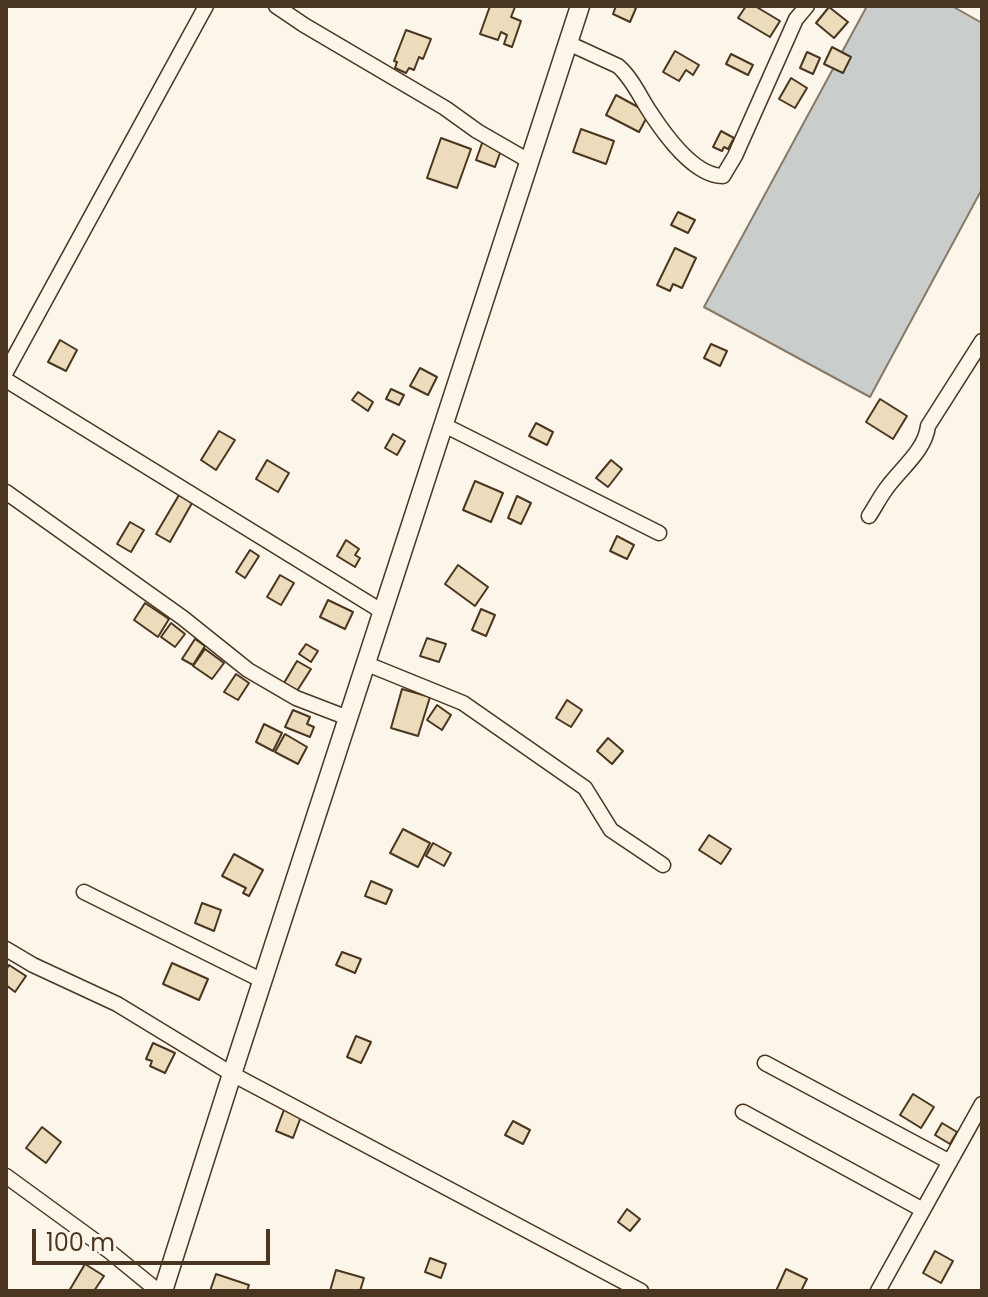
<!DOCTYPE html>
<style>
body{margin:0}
#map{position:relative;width:988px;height:1297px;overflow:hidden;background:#fbf6e9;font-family:Poppins,sans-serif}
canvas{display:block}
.frame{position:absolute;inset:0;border:8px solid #4a3520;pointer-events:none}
.scale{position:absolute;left:32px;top:1229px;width:238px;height:36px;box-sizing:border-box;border:4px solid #4a3520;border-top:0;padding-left:10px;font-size:24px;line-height:28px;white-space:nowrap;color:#4a3520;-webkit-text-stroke:6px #fbf6e9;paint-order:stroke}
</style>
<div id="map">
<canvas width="988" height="1297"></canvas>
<div class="frame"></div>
<div class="scale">100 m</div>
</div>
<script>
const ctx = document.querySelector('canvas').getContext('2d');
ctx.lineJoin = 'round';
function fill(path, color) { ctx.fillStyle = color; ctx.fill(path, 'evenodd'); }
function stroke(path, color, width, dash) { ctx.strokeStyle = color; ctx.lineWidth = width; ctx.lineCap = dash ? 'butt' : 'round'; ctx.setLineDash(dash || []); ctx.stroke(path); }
const water = new Path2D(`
 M 867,6 L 952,6 L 982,23 L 982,189 L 870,397 L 704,307 Z`);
fill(water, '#c9cecd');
stroke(water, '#887966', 2);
const building = new Path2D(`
 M 490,6 L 515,7 L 511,17 L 521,21 L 512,47 L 504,44 L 507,35 L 501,32 L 498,40 L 480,34 Z
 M 616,6 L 632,6 L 636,8 L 630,22 L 613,14 Z
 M 746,6 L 755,6 L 780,21 L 770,37 L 738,18 Z
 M 829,7 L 848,22 L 834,38 L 816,23 Z
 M 406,30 L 431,39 L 423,59 L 419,57 L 414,70 L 409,68 L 406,73 L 395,68 L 397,62 L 394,61 Z
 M 832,47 L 851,57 L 843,73 L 824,64 Z
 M 675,51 L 699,65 L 693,75 L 686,70 L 679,81 L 663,72 Z
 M 807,52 L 820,58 L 813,74 L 800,68 Z
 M 731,54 L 753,65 L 748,75 L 726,64 Z
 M 791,78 L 807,88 L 795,108 L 779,99 Z
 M 616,95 L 649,113 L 639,132 L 606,115 Z
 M 581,129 L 614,141 L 606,164 L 573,152 Z
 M 721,131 L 734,138 L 728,149 L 724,147 L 722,151 L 713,147 Z
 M 485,135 L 504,142 L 495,167 L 476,160 Z
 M 441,138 L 471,149 L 457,188 L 427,178 Z
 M 678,212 L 695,220 L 688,233 L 671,225 Z
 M 675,248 L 696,258 L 682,288 L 673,284 L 670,291 L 657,285 Z
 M 60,340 L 77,350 L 66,371 L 48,362 Z
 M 711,344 L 727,351 L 720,366 L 704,358 Z
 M 420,368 L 437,377 L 428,395 L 410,386 Z
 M 391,389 L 404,395 L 399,405 L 386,399 Z
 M 358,392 L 373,402 L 368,411 L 352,400 Z
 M 880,399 L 907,416 L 893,439 L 866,422 Z
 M 536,423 L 553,432 L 547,445 L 529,436 Z
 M 219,431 L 235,440 L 216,470 L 201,460 Z
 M 393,434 L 405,441 L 397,455 L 385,448 Z
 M 267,460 L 289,473 L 278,492 L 256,479 Z
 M 611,460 L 622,469 L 608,487 L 596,478 Z
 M 475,481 L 503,493 L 491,522 L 463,510 Z
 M 179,495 L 192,503 L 170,542 L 156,534 Z
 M 517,496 L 531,503 L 521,524 L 508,518 Z
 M 130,522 L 144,530 L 131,552 L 117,544 Z
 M 617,536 L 634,545 L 627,559 L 610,551 Z
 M 346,540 L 359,549 L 355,555 L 360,558 L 355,567 L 337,556 Z
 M 250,550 L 259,556 L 245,578 L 236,572 Z
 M 458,565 L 488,587 L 475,606 L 445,584 Z
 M 280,575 L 294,583 L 281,605 L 267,597 Z
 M 328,600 L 353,612 L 345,629 L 320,617 Z
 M 145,603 L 169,619 L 158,637 L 134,620 Z
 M 481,609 L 495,615 L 486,636 L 472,630 Z
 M 171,623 L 185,634 L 175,647 L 161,637 Z
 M 427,638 L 446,644 L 439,662 L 420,656 Z
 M 195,639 L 205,646 L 193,665 L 182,659 Z
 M 306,644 L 318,651 L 311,662 L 299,654 Z
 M 205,649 L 224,663 L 212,679 L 193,666 Z
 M 297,661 L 311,669 L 297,691 L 284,683 Z
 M 236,674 L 249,683 L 238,700 L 224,692 Z
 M 402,689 L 430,697 L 418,736 L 391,728 Z
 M 567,700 L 582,710 L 571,727 L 556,718 Z
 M 437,705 L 451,715 L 442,730 L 427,720 Z
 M 293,710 L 310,717 L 307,724 L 314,727 L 310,737 L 285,727 Z
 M 264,724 L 282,733 L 273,751 L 256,742 Z
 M 285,734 L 307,747 L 298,764 L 275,752 Z
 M 608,738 L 623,751 L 612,764 L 597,751 Z
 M 403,829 L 430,843 L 418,867 L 390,853 Z
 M 709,835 L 731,849 L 721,864 L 699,850 Z
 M 433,843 L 451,853 L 444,866 L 426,856 Z
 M 234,854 L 263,870 L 249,896 L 243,893 L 246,888 L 222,876 Z
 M 371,881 L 392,890 L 386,904 L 365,896 Z
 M 202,903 L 221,910 L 214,931 L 195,923 Z
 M 342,952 L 361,959 L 355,973 L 336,965 Z
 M 172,963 L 208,979 L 199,1000 L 163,984 Z
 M 9,965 L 26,976 L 15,992 L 6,985 L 6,970 Z
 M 356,1036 L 371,1042 L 361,1063 L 347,1057 Z
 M 153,1043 L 175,1053 L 165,1073 L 150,1066 L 152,1061 L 146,1059 Z
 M 913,1094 L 934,1107 L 921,1128 L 900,1115 Z
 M 285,1107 L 302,1114 L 293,1138 L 276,1131 Z
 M 513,1121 L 530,1130 L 523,1144 L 505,1135 Z
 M 942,1123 L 957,1132 L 950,1144 L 935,1135 Z
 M 42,1127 L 61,1142 L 46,1163 L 26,1148 Z
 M 627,1209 L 640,1219 L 630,1231 L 618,1222 Z
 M 935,1251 L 953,1261 L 941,1283 L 923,1273 Z
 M 430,1258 L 446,1264 L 441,1278 L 425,1272 Z
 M 85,1264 L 104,1276 L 94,1291 L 69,1291 Z
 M 786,1269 L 807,1279 L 801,1291 L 776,1291 Z
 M 336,1270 L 364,1278 L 360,1291 L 330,1291 Z
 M 216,1274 L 249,1285 L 247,1291 L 210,1291 Z`);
fill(building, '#ecdcbc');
stroke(building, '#4a3520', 2);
const minor = new Path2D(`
 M 276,6 L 304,25 L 445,108 L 477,131 L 529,161
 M 568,43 L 618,66 C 632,78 640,97 650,112 C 665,135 694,176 723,176 L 735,156 L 796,19 L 807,6
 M 6,372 L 206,6
 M 6,380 L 383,612
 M 444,425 L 659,533
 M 6,492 L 183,618 L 248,670 L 296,698 L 348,718
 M 869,516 C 875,507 880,497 886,489 C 900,469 925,451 928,426 L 982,341
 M 367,664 L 463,703 L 585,788 L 611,830 L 663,865
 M 84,892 L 263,981
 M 6,949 L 33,965 L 117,1004 L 232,1074 L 641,1291
 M 765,1063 L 950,1162
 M 743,1112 L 923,1210
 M 6,1176 L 109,1251 L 158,1291
 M 878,1291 L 982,1104`);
const tertiary = new Path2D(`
 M 163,1291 L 232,1074 L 580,6`);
stroke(minor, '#4a3520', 17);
stroke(tertiary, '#4a3520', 21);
stroke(minor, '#fbf6e9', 14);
stroke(tertiary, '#fbf6e9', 18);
</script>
